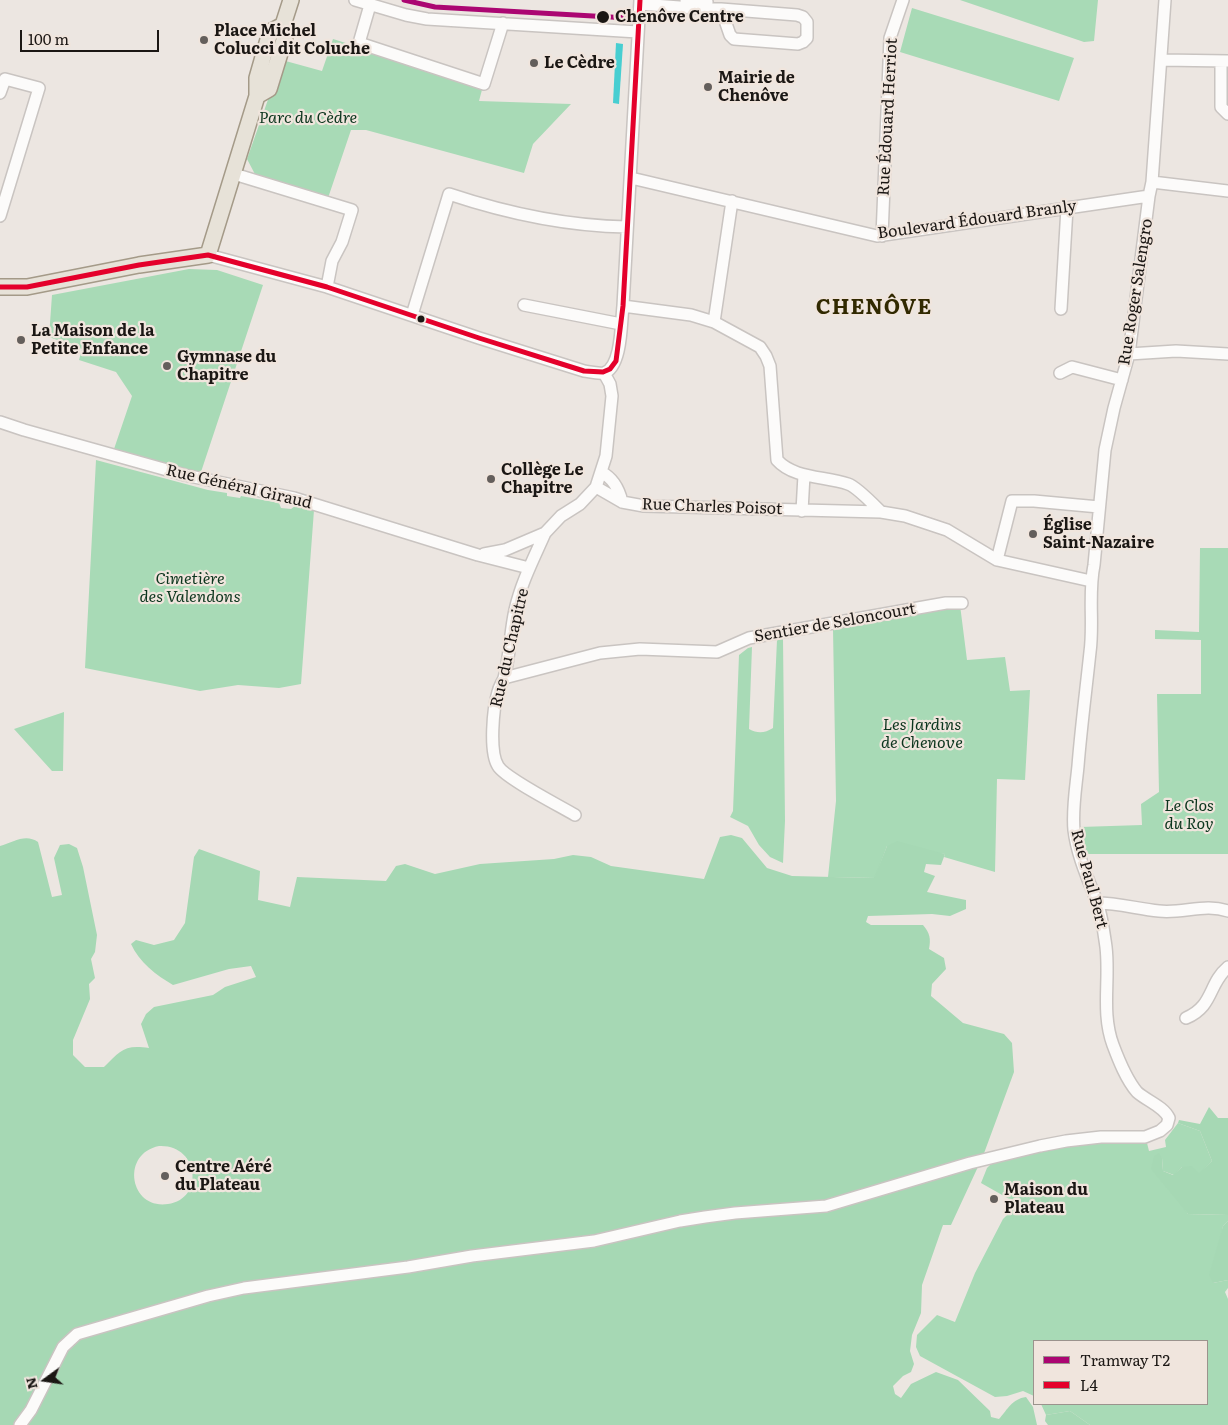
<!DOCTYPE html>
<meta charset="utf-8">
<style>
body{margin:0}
#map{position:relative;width:1228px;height:1425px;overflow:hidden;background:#ece6e1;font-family:Literata,serif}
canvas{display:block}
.legend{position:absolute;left:1033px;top:1340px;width:175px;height:65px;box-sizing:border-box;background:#f0e5dd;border:1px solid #9b938d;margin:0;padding:6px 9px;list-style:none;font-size:15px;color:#1b1714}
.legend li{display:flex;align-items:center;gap:10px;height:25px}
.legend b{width:25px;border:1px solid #9b938d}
.north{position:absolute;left:20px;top:1355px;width:50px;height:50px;-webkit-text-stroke:4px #f0e5dd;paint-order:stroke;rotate:256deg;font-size:14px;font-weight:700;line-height:20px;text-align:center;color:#1b1714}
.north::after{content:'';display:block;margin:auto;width:18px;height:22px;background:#1b1714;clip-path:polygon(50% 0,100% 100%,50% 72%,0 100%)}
.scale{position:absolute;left:20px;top:30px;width:139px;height:22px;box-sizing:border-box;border:2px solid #1b1714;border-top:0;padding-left:6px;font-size:15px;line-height:18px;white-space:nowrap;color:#1b1714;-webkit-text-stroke:4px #f0e5dd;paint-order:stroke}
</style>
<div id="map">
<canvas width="1228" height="1425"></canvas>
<ul class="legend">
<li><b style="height:6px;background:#ab0672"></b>Tramway T2</li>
<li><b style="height:6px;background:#e4002b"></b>L4</li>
</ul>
<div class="north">N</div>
<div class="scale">100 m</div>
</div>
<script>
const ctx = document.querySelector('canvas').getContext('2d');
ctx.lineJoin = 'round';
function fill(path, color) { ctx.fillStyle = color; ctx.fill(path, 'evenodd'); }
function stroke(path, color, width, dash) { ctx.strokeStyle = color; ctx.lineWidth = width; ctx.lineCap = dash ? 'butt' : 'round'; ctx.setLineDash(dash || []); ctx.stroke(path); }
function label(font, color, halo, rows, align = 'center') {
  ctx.font = font + ' Literata,serif'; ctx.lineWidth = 4.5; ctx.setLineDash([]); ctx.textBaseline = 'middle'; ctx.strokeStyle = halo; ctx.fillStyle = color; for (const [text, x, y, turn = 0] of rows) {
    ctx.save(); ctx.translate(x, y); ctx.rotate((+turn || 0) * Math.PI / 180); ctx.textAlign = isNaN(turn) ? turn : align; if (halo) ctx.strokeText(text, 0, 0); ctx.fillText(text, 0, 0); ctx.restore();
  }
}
fill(new Path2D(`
 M 960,0 L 1098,0 L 1094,41 L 1084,42 Z
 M 912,8 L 1074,58 L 1059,101 L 900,52 Z
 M 333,39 L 483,86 L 479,101 L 571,104 L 533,144 L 524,173 L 366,130 L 351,130 L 328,198 L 257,178 L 247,159 L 282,60 L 322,71 Z
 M 189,269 L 217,270 L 263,285 L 200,475 L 114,449 L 132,396 L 116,372 L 79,360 L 82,349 L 49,337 L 52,295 Z
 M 96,460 L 208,490 L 227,493 L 227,496 L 240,498 L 241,496 L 279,503 L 281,508 L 291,509 L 295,506 L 314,510 L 301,684 L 279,688 L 238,685 L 200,691 L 85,668 Z
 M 1200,548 L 1228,548 L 1228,854 L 1086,854 L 1080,827 L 1142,825 L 1141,804 L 1159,792 L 1157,694 L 1201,694 L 1201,640 L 1155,639 L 1155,630 L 1199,632 Z
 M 960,605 L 967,660 L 1005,657 L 1010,691 L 1030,690 L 1025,780 L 997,779 L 995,872 L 944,857 L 945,854 L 887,846 L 875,878 L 828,877 L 836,801 L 833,629 Z
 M 783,639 L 785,821 L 783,863 L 770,857 L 759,845 L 748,826 L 730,817 L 733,811 L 739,655 L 748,648 L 752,647 L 749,729 C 758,734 765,733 773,728 L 777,640 Z
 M 64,712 L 63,771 L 52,771 L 14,729 Z
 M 1178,1123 L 1200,1131 L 1212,1161 L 1199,1174 L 1182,1167 L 1174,1175 L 1163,1171 L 1162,1158 L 1154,1156 L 1188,1214 L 1228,1215 L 1228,1221 L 1223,1226 L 1213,1283 L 1228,1280 L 1228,1288 L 1225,1292 L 1228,1299 L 1228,1425 L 1090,1425 L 1070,1411 L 1046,1415 L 1041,1404 L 1207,1404 L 1207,1341 L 1034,1341 L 1034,1396 L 1023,1391 L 1007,1396 L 995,1397 L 920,1356 L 916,1347 L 917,1335 L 937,1315 L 955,1322 L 975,1273 L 1003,1219 L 1018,1204 L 981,1183 L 987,1168 L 991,1164 L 1075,1143 L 1147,1143 L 1149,1151 L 1166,1147 L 1165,1140 Z`), '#a8dab6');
fill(new Path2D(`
 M 731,835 L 742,838 L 767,868 L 792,876 L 874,878 L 887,846 L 897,841 L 945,854 L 941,865 L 926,864 L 924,872 L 935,876 L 927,892 L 966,900 L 966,909 L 950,916 L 932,914 L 868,916 L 866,922 L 871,925 L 923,925 C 930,933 931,939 929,949 L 944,958 L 946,969 L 932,984 L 931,996 L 963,1023 L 1004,1034 L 1012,1043 L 1014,1072 L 983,1156 L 951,1225 L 943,1225 L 922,1285 L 921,1313 L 912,1335 L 910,1351 L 914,1364 L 911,1372 L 903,1376 L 893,1386 L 895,1394 L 901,1398 L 911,1384 L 936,1372 L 958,1380 L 990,1411 L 991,1417 L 999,1419 C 1008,1409 1012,1399 1026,1397 L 1033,1407 L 1037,1425 L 0,1425 L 0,846 C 13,842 26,833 38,842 L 52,897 L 62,895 L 54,858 L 60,845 L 69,844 L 77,848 L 83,867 L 97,935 L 95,952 L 91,959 L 95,978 L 89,984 L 90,999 L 73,1040 L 73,1055 L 85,1067 L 104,1067 C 120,1051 124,1044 149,1048 L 141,1024 L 146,1014 L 154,1007 L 213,995 L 225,987 L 256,977 L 251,966 L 229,969 L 173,985 C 156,975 139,962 131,944 L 136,940 L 154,945 L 174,940 L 185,923 L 194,857 L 199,849 L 260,871 L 258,900 L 290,907 L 297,877 L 386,881 L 396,866 L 405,864 L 435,874 L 480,864 L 554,859 L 573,855 L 591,857 L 611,866 L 704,879 L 720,837 ZM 159,1146 C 199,1144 205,1199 168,1204 C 130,1210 120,1154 159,1146 Z
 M 1209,1107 L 1218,1118 L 1228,1118 L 1228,1215 L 1188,1214 L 1151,1169 L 1154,1156 L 1159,1153 L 1162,1158 L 1163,1171 L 1173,1175 L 1182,1167 L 1191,1166 L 1199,1173 L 1212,1161 L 1200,1131 L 1178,1123 L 1179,1120 L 1200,1124 Z
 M 1228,1221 L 1228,1280 L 1213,1283 L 1209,1275 L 1223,1226 Z
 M 1070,1411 L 1090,1425 L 1048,1425 L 1045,1421 L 1046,1415 Z`), '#a6d8b4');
fill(new Path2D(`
 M 616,43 L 623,44 L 619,104 L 613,103 Z`), '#47ced1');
const minor = new Path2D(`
 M 355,0 L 406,15 L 427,19 L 638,32
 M 640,4 L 706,9 L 707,2 L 686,0
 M 370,5 L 359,43 L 484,84 L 503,23
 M 706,9 L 721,9 L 730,35 L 734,39 L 798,44 L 803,42 L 807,38 L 807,22 L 803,17 L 797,15 L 721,9
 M 1161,60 L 1228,61
 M 1221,61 L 1221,107 L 1228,114
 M 0,93 L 5,79 L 39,88 L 0,216
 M 234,174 L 352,210 L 342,242 L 332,261 L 327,287
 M 631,178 L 877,236 L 1149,196
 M 1152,182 L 1228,191
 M 882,236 L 890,38 L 903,0
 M 208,255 L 327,287 L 479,338 L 584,371 C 591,372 597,374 604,373 C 622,367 621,323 623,306 L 640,0
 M 524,305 L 621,324
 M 623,306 L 691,315 L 714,322 L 760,347 L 766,356 L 770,366 L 777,460 C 794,479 825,476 848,484 C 857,487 873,504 881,512
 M 1061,309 L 1067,208
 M 412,315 L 449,194 C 506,213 567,226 627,227
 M 714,322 L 732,201
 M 1129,354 L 1176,351 L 1228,354
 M 1060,373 L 1072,367 L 1122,380
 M 0,422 L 24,430 L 185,475 L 294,498 L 478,555 L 529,568
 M 601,472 C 613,478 619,489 622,502
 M 596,487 L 622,502 L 644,506 L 881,512 L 905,516 L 947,530 L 997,560 L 1091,581
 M 802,511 L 804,475
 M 545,533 C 534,558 521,583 515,610 C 510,632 510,656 504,678 C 502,683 499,687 498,692 C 493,708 489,752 498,766 C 505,778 560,806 575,815
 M 484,554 L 505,550 L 545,533 L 561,516 L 580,504 L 596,487 L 606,456 L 612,396 L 610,384 L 604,373
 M 997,560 L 1012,501 L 1034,501 L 1099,507
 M 504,678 L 600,653 L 640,649 L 717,652 L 749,638 L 946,603 L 962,603
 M 1097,903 C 1118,903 1138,909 1159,911 C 1182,914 1205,903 1228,911
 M 1186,1018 C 1214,1006 1208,984 1228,967
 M 20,1425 L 31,1410 L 63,1347 L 77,1334 L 208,1296 L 244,1288 L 408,1267 L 472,1256 L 594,1241 L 680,1221 L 705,1217 L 735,1213 L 826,1206 L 970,1163 L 1040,1146 L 1066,1141 L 1101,1137 L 1145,1137 L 1160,1131 L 1167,1125 L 1169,1118 C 1163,1106 1147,1101 1137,1092 C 1126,1079 1119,1061 1113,1045 C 1101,1013 1110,980 1106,947 C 1104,933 1102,916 1097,902 C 1088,879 1077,855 1074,830 C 1072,809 1076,787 1078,766 C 1081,728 1086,690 1090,652 C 1094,623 1088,594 1094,565 L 1105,450 L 1114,408 L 1129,354 L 1149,196 L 1152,182 L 1165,0`);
const major = new Path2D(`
 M 257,96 L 269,89 L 285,37 L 283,25 L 291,0
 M 0,287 L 27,287 L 139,265 L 208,255 L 257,96 L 257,78 L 269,36 L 272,31 L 283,25`);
stroke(minor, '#c9c4c1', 14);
stroke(major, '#a49a88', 18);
stroke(minor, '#fcfbfa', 11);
stroke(major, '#e7e2d8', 15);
stroke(new Path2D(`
 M 0,287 L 27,287 L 139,265 L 208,255 L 327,287 L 479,338 L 584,371 L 603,372 L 610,369 L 616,361 L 623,306 L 640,0`), '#e4002b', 5);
stroke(new Path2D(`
 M 404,0 L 435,7 L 628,18`), '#ab0672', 5);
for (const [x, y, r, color] of [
 [603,17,7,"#1b1714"],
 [204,40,5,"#645f5c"],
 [534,63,5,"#645f5c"],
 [708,87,5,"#645f5c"],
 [421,319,4.5,"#1b1714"],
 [21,340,5,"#645f5c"],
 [167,366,5,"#645f5c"],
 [491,479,5,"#645f5c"],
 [1033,534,5,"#645f5c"],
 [165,1176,5,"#645f5c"],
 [994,1199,5,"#645f5c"]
]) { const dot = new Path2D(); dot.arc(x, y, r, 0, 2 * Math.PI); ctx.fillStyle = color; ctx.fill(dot); stroke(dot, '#f0e5dd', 2); }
label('bold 16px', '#1b1714', '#f0e5dd', [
 ["Chenôve Centre",615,17]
], 'left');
label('bold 16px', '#1b1714', '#f0e5dd', [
 ["Place Michel",214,31],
 ["Colucci dit Coluche",214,49],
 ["Le Cèdre",544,63],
 ["Mairie de",718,78],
 ["Chenôve",718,96],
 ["La Maison de la",31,331],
 ["Petite Enfance",31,349],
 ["Gymnase du",177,357],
 ["Chapitre",177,375],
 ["Collège Le",501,470],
 ["Chapitre",501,488],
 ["Église",1043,525],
 ["Saint-Nazaire",1043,543],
 ["Centre Aéré",175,1167],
 ["du Plateau",175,1185],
 ["Maison du",1004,1190],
 ["Plateau",1004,1208]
], 'left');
label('16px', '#1b1714', '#f0e5dd', [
 ["Rue Édouard Herriot",888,117,-87],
 ["Boulevard Édouard Branly",977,220,-8],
 ["Rue Roger Salengro",1136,292,-81],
 ["Rue Général Giraud",239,487,13],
 ["Rue Charles Poisot",712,507,2],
 ["Sentier de Seloncourt",835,623,-10],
 ["Rue du Chapitre",510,648,-77],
 ["Rue Paul Bert",1089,879,75]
]);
label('italic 16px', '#0b351d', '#f0e5dd', [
 ["Parc du Cèdre",308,118],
 ["Cimetière",190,579],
 ["des Valendons",190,597],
 ["Les Jardins",922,725],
 ["de Chenove",922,743],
 ["Le Clos",1189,806],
 ["du Roy",1189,824]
]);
ctx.letterSpacing = '1px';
label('bold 21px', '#312900', '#f0e5dd', [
 ["CHENÔVE",874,308]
]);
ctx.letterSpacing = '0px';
</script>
